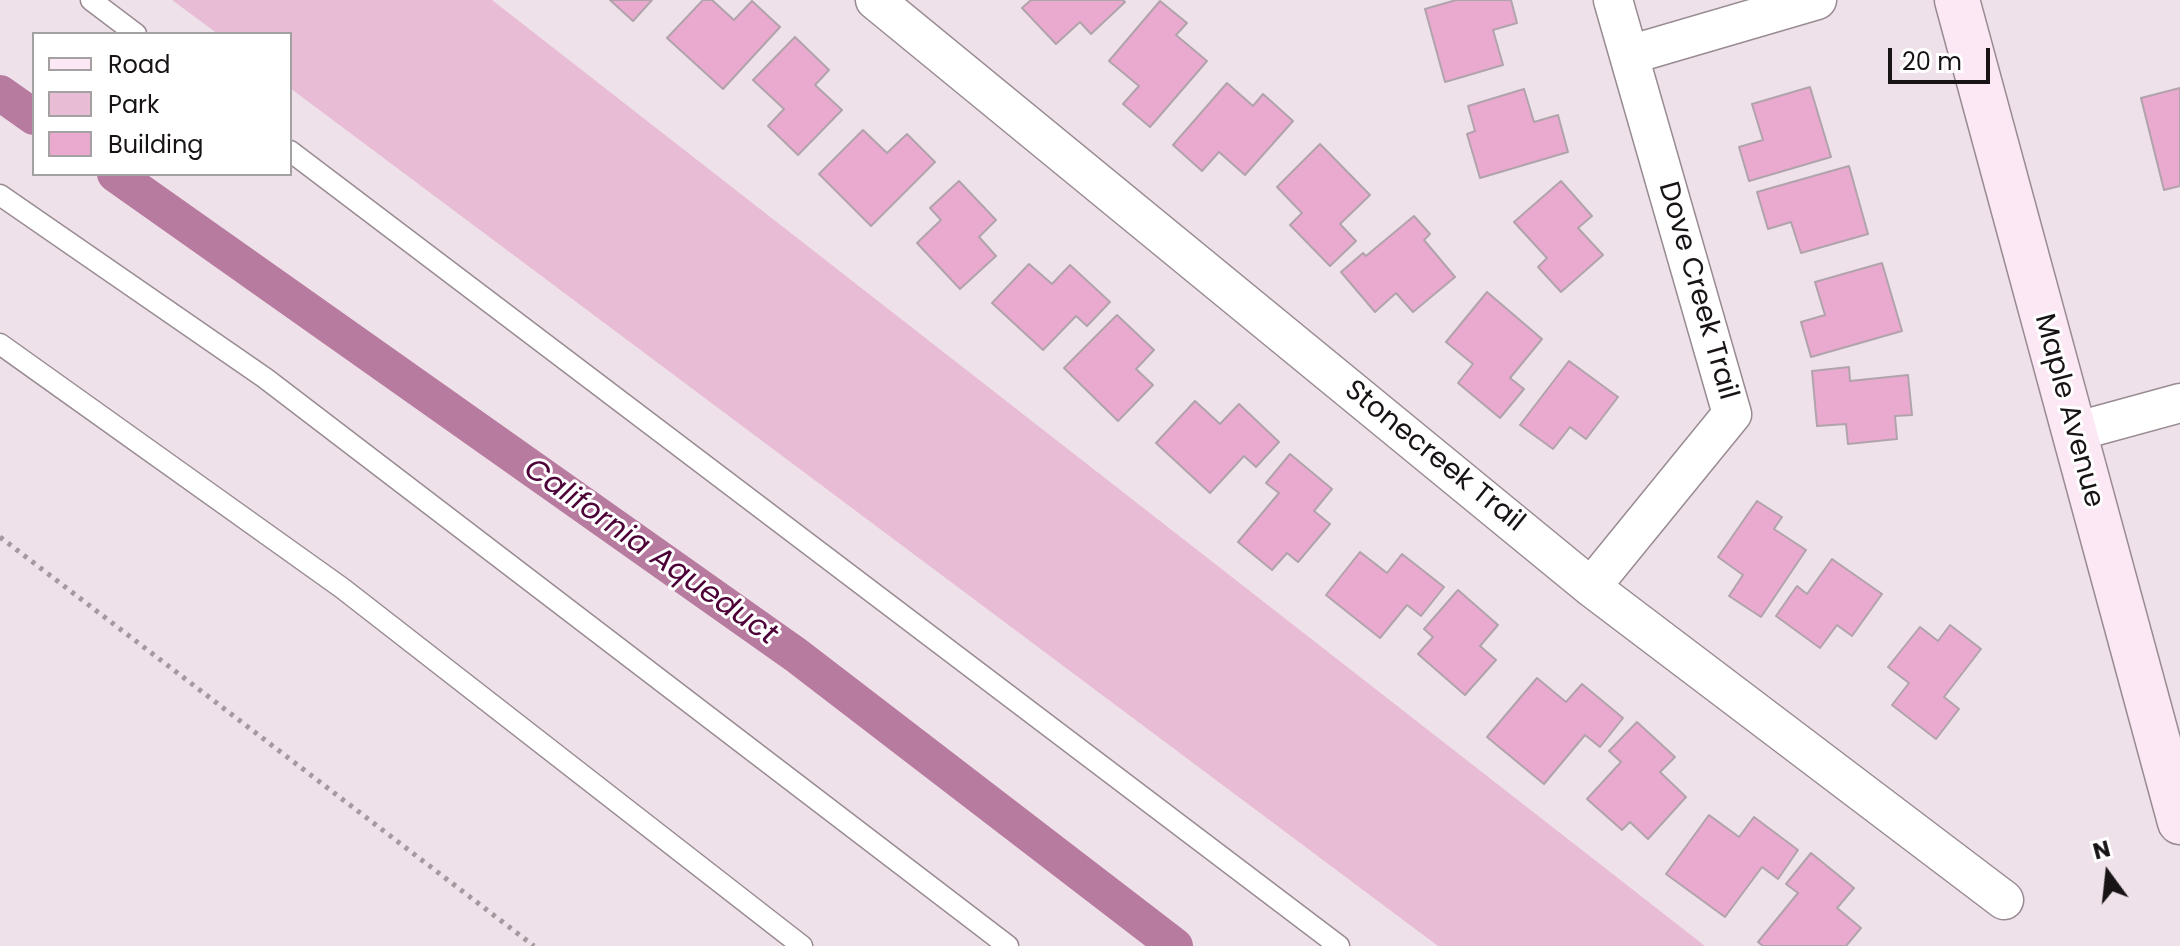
<!DOCTYPE html>
<style>
body{margin:0}
#map{position:relative;width:2180px;height:946px;overflow:hidden;background:#efe1e9;font-family:Poppins,sans-serif}
canvas{display:block}
.legend{position:absolute;left:32px;top:32px;width:260px;height:144px;box-sizing:border-box;background:#fff;border:2px solid #a3a1a2;margin:0;padding:10px 14px;list-style:none;font-size:24px;color:#181416}
.legend li{display:flex;align-items:center;gap:16px;height:40px}
.legend b{width:40px;border:2px solid #a3a1a2}
.north{position:absolute;left:2068px;top:834px;width:80px;height:80px;-webkit-text-stroke:6px #fff;paint-order:stroke;rotate:345deg;font-size:22px;font-weight:700;line-height:32px;text-align:center;color:#181416}
.north::after{content:'';display:block;margin:auto;width:28px;height:36px;background:#181416;clip-path:polygon(50% 0,100% 100%,50% 72%,0 100%)}
.scale{position:absolute;left:1888px;top:48px;width:102px;height:36px;box-sizing:border-box;border:4px solid #181416;border-top:0;padding-left:10px;font-size:24px;line-height:28px;white-space:nowrap;color:#181416;-webkit-text-stroke:6px #fff;paint-order:stroke}
</style>
<div id="map">
<canvas width="2180" height="946"></canvas>
<ul class="legend">
<li><b style="height:10px;background:#fce8f4"></b>Road</li>
<li><b style="height:22px;background:#e7bcd4"></b>Park</li>
<li><b style="height:22px;background:#eaaad0"></b>Building</li>
</ul>
<div class="north">N</div>
<div class="scale">20 m</div>
</div>
<script>
const ctx = document.querySelector('canvas').getContext('2d');
ctx.lineJoin = 'round';
function fill(path, color) { ctx.fillStyle = color; ctx.fill(path, 'evenodd'); }
function stroke(path, color, width, dash) { ctx.strokeStyle = color; ctx.lineWidth = width; ctx.lineCap = dash ? 'butt' : 'round'; ctx.setLineDash(dash || []); ctx.stroke(path); }
function label(font, color, halo, rows, align = 'center') {
  ctx.font = font + ' Poppins,sans-serif'; ctx.lineWidth = 6; ctx.setLineDash([]); ctx.textBaseline = 'middle'; ctx.strokeStyle = halo; ctx.fillStyle = color; for (const [text, x, y, turn = 0] of rows) {
    ctx.save(); ctx.translate(x, y); ctx.rotate((+turn || 0) * Math.PI / 180); ctx.textAlign = isNaN(turn) ? turn : align; if (halo) ctx.strokeText(text, 0, 0); ctx.fillText(text, 0, 0); ctx.restore();
  }
}
fill(new Path2D(`
 M 172,0 L 492,0 L 1705,946 L 1438,946 L 290,88 L 290,34 L 218,34 Z`), '#e7bcd4');
stroke(new Path2D(`
 M 0,93 L 34,117
 M 115,174 L 796,655 L 1175,946`), '#b77b9f', 36);
const building = new Path2D(`
 M 610,0 L 652,0 L 633,21 Z
 M 703,0 L 712,0 L 734,20 L 752,1 L 780,27 L 723,89 L 667,38 Z
 M 1031,0 L 1123,0 L 1125,2 L 1091,34 L 1080,22 L 1056,44 L 1022,8 Z
 M 1456,0 L 1511,0 L 1517,23 L 1493,30 L 1503,65 L 1445,82 L 1425,9 Z
 M 1160,1 L 1187,23 L 1176,35 L 1207,61 L 1150,127 L 1123,104 L 1139,86 L 1109,61 Z
 M 795,37 L 829,70 L 815,85 L 842,110 L 798,155 L 768,126 L 784,109 L 753,80 Z
 M 1227,83 L 1253,106 L 1263,94 L 1293,121 L 1245,175 L 1219,152 L 1202,171 L 1173,145 Z
 M 1810,87 L 1831,157 L 1749,181 L 1739,147 L 1763,140 L 1752,104 Z
 M 2180,88 L 2180,186 L 2164,190 L 2141,98 Z
 M 1524,89 L 1534,122 L 1558,115 L 1568,152 L 1480,178 L 1467,134 L 1475,131 L 1468,106 Z
 M 863,130 L 887,153 L 907,134 L 935,162 L 871,226 L 819,174 Z
 M 1320,144 L 1370,195 L 1340,224 L 1356,241 L 1330,266 L 1290,225 L 1302,213 L 1277,187 Z
 M 1849,166 L 1868,234 L 1801,253 L 1791,222 L 1768,229 L 1757,192 Z
 M 959,181 L 996,220 L 979,237 L 996,256 L 960,289 L 917,243 L 941,220 L 930,208 Z
 M 1561,181 L 1592,216 L 1578,228 L 1603,255 L 1561,292 L 1538,267 L 1547,258 L 1514,222 Z
 M 1414,216 L 1430,234 L 1424,240 L 1455,277 L 1413,312 L 1396,293 L 1375,312 L 1341,272 L 1363,253 L 1366,256 Z
 M 1882,263 L 1902,331 L 1811,357 L 1801,322 L 1825,315 L 1815,282 Z
 M 1029,264 L 1052,284 L 1070,265 L 1110,302 L 1087,326 L 1076,316 L 1043,350 L 992,303 Z
 M 1487,292 L 1542,339 L 1510,378 L 1524,389 L 1500,418 L 1458,383 L 1473,364 L 1446,342 Z
 M 1117,315 L 1154,350 L 1136,369 L 1153,385 L 1118,421 L 1064,368 Z
 M 1569,361 L 1618,397 L 1586,439 L 1570,427 L 1553,449 L 1520,425 Z
 M 1849,367 L 1850,381 L 1908,375 L 1912,415 L 1895,416 L 1897,439 L 1848,444 L 1846,424 L 1817,426 L 1812,371 Z
 M 1195,401 L 1220,424 L 1239,404 L 1279,442 L 1256,467 L 1244,456 L 1210,493 L 1156,443 Z
 M 1290,454 L 1332,489 L 1314,511 L 1330,524 L 1298,562 L 1287,553 L 1272,570 L 1238,542 L 1279,493 L 1266,483 Z
 M 1757,501 L 1782,517 L 1774,529 L 1806,550 L 1761,617 L 1729,596 L 1743,575 L 1718,557 Z
 M 1360,552 L 1387,573 L 1402,554 L 1444,587 L 1421,616 L 1407,605 L 1380,638 L 1326,595 Z
 M 1832,559 L 1882,594 L 1852,636 L 1837,625 L 1820,648 L 1776,616 L 1797,586 L 1807,594 Z
 M 1458,590 L 1498,625 L 1480,646 L 1496,660 L 1465,695 L 1418,654 L 1433,637 L 1424,629 Z
 M 1950,625 L 1981,649 L 1944,697 L 1959,709 L 1936,739 L 1892,705 L 1909,683 L 1888,667 L 1920,627 L 1938,641 Z
 M 1537,678 L 1566,702 L 1582,684 L 1623,718 L 1600,747 L 1585,735 L 1544,784 L 1487,737 Z
 M 1637,722 L 1675,757 L 1660,772 L 1686,797 L 1648,839 L 1630,822 L 1622,830 L 1587,799 L 1621,762 L 1609,751 Z
 M 1709,815 L 1739,837 L 1754,817 L 1798,850 L 1778,879 L 1762,867 L 1725,917 L 1666,874 Z
 M 1811,853 L 1854,888 L 1837,908 L 1861,928 L 1846,946 L 1763,946 L 1758,942 L 1798,893 L 1786,884 Z`);
fill(building, '#eaaad0');
stroke(building, '#b1a3ab', 2);
const lane = new Path2D(`
 M 91,0 L 136,34
 M 290,151 L 1339,946
 M 0,195 L 265,378 L 1008,946
 M 0,344 L 342,588 L 802,946`);
const street = new Path2D(`
 M 875,0 L 1591,587 L 2004,900
 M 1629,55 L 1817,0
 M 2074,432 L 2180,403
 M 1591,587 L 1732,414 L 1613,0`);
const secondary = new Path2D(`
 M 1957,0 L 2180,822`);
stroke(lane, '#988b92', 23);
stroke(street, '#988b92', 41);
stroke(secondary, '#988b92', 47);
stroke(new Path2D(`
 M 0,537 L 534,946`), '#a3999f', 5, [4, 6]);
stroke(lane, '#fff', 20);
stroke(street, '#fff', 38);
stroke(secondary, '#fce8f4', 44);
label('28px', '#181416', '#fff', [
 ["Dove Creek Trail",1697,291,74],
 ["Maple Avenue",2068,411,75],
 ["Stonecreek Trail",1434,457,39]
]);
label('italic 30px', '#4c0137', '#fff', [
 ["California Aqueduct",650,553,35]
]);
</script>
